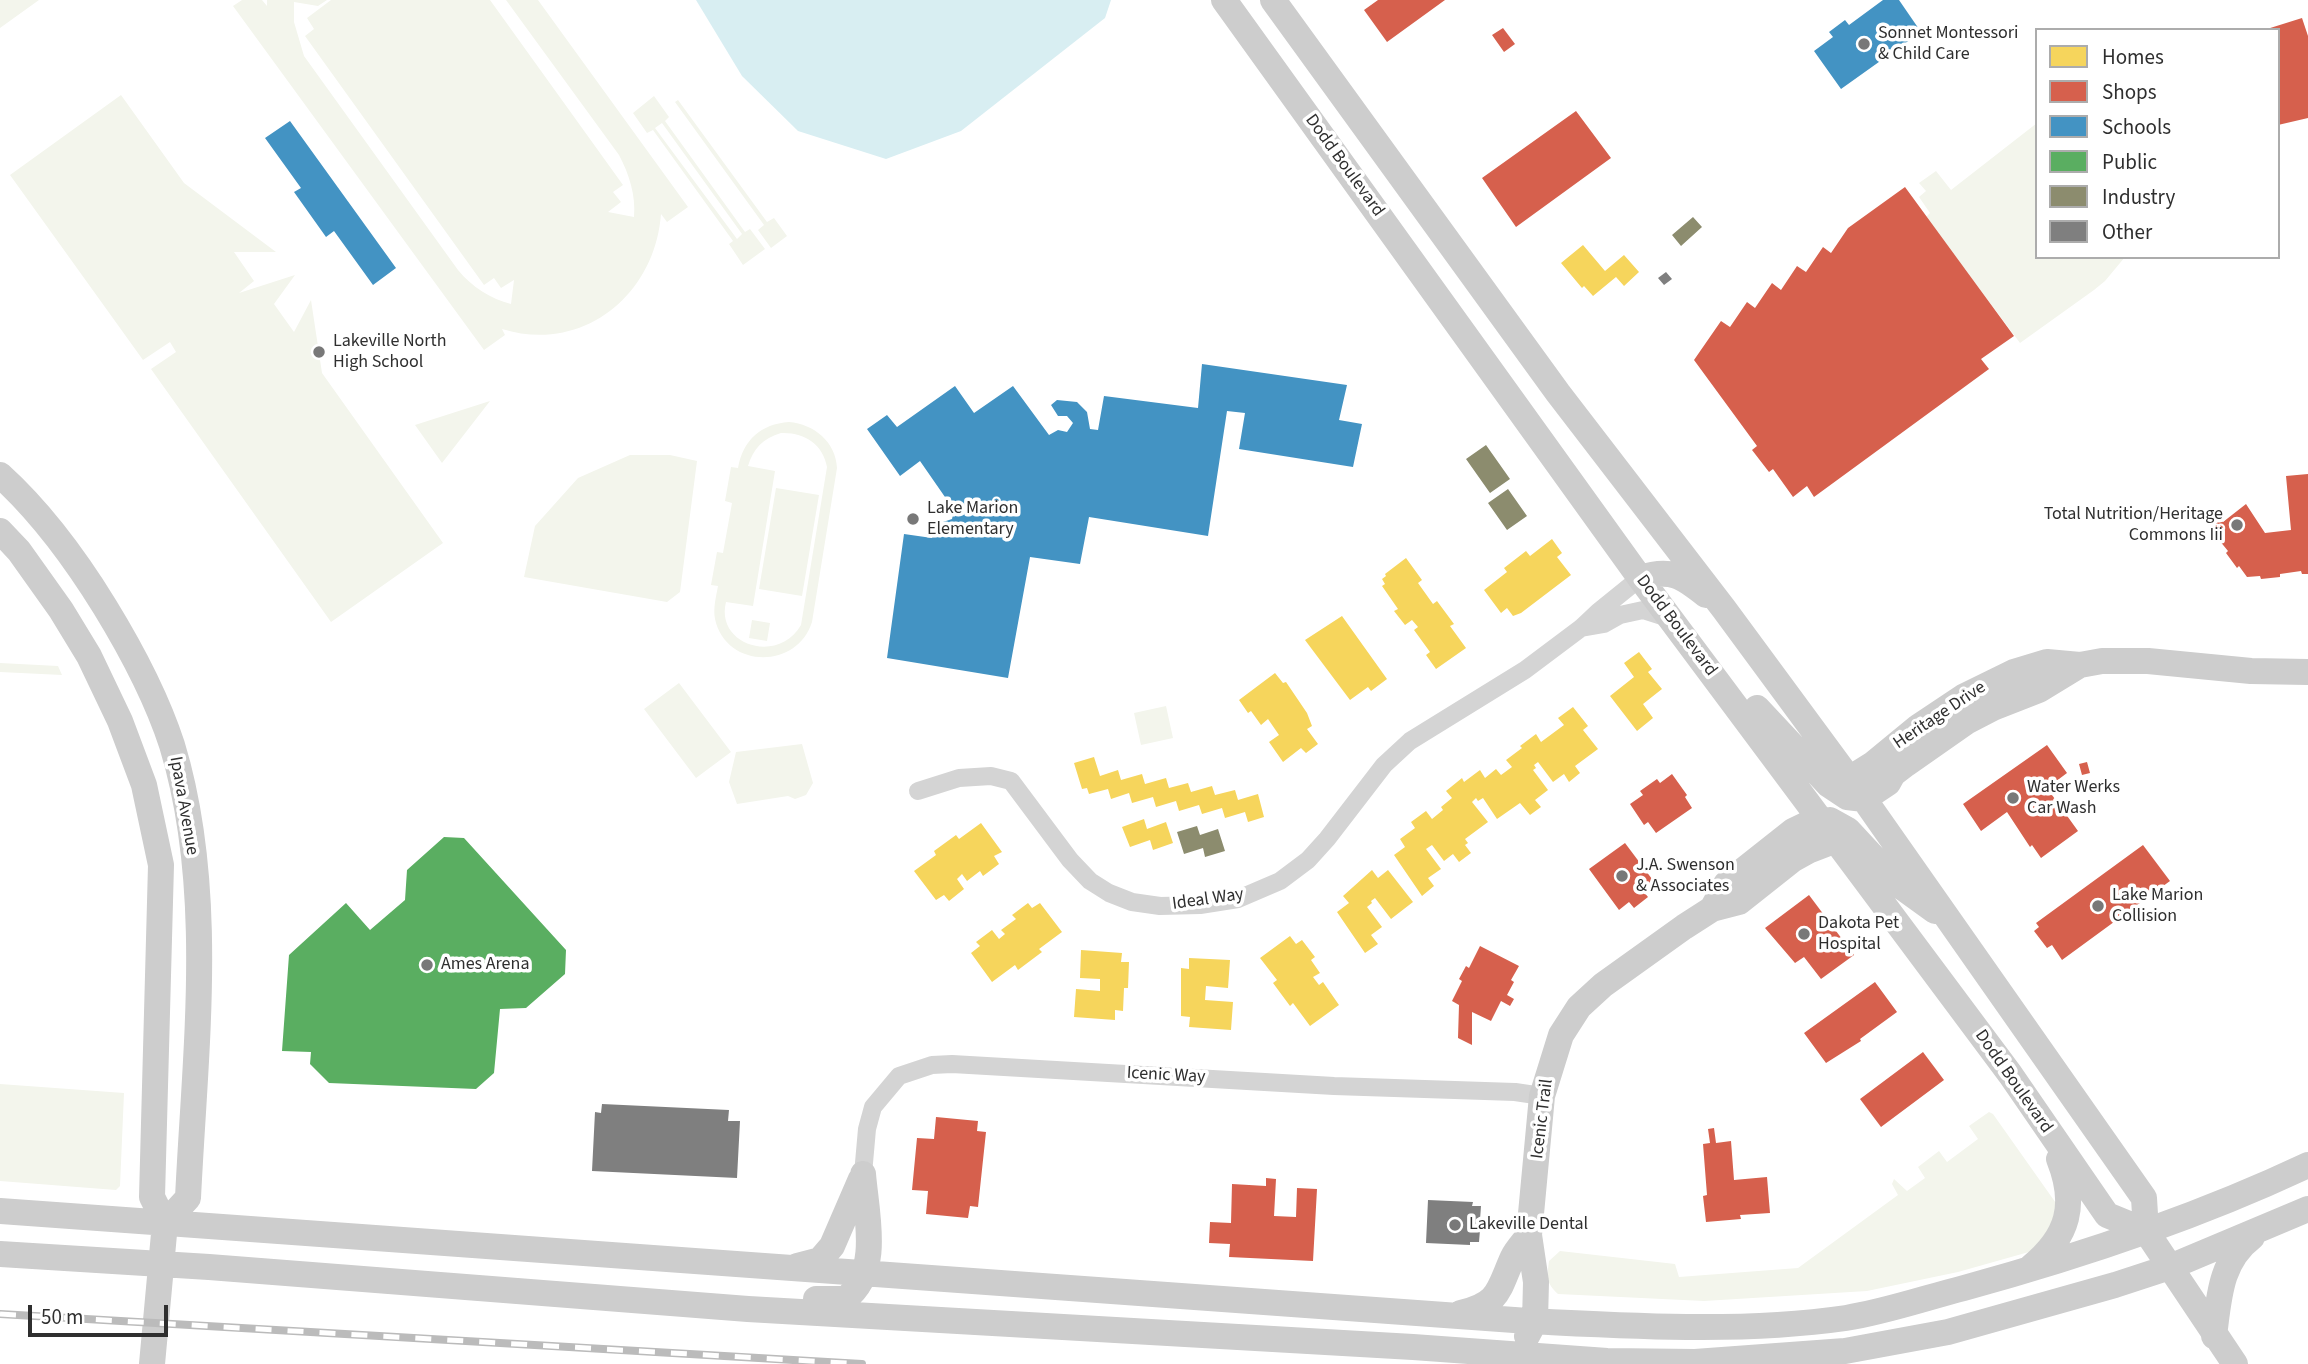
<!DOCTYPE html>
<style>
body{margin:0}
#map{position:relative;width:2308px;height:1364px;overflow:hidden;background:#fff;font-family:"Source Sans 3",sans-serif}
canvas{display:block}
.legend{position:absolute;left:2035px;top:28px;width:245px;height:231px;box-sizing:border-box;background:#fff;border:2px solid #acacac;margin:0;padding:9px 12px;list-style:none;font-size:21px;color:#2f2f2f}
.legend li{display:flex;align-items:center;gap:14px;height:35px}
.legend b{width:35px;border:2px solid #acacac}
.scale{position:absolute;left:28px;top:1305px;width:140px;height:32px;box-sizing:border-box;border:4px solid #2f2f2f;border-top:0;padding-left:9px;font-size:21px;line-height:24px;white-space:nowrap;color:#2f2f2f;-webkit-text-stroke:5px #fff;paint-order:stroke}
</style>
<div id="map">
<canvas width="2308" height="1364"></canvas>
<ul class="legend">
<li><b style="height:19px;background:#f6d55c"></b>Homes</li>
<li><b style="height:19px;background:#d6604d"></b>Shops</li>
<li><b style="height:19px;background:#4393c3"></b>Schools</li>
<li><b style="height:19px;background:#5aae61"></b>Public</li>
<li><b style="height:19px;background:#8c8c6e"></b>Industry</li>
<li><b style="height:19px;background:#7f7f7f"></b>Other</li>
</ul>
<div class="scale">50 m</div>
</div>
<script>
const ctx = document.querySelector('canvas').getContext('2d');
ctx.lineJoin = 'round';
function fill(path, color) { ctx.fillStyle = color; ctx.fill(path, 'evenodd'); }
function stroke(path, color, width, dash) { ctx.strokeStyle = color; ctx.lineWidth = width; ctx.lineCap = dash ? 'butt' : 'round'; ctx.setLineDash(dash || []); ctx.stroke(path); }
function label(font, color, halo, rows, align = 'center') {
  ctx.font = font + ' "Source Sans 3",sans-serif'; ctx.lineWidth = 7; ctx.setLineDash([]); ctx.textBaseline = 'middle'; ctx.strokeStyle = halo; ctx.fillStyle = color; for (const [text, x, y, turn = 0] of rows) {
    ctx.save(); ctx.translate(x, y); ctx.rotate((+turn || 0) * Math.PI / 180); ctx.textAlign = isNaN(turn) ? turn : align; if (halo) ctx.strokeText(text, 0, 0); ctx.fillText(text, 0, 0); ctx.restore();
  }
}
fill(new Path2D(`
 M 0,0 L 39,0 L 0,28 Z
 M 242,0 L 262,0 L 267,6 L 267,0 L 327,0 L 318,6 L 294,2 L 294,22 L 304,56 L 458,270 C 472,287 491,299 511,304 L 514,280 L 501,288 L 494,278 L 484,285 L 305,36 L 314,29 L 307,18 L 331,0 L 490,0 L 623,185 L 613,192 L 621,202 L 608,212 L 634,217 C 636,195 629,174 619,155 L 506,0 L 538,0 L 688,207 L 667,222 L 661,214 C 655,295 583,354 502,329 L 505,335 L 484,350 L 233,6 Z
 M 121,95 L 184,183 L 276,252 L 234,252 L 254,281 L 239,293 L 295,275 L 274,304 L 294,332 L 311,300 L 322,373 L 443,543 L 331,622 L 151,369 L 176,352 L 170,342 L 143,360 L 10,175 Z
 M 654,96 L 669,117 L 665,121 L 745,232 L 750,229 L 765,249 L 743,265 L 729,244 L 733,241 L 653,130 L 647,133 L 633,113 ZM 662,123 L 742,234 L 737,239 L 655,128 Z
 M 678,100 L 767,222 L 774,218 L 787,236 L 771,248 L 758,230 L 764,225 L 675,102 Z
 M 2037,123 L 2037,257 L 2125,257 L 2105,281 L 2094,290 L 2020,343 L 1926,217 L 1930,213 L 1919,197 L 1926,191 L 1919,183 L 1936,171 L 1951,190 Z
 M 490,401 L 442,463 L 415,425 Z
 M 789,422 C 814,424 836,442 837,468 L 812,622 C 797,670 726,669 715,619 C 713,608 716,597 718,586 L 711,585 L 717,552 L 723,553 L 732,503 L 725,501 L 731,467 L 738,468 C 743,440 761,424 789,422 ZM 781,433 C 804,432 823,444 827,467 L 801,625 C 778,665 715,645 726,602 L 753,606 L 775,471 L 748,466 C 753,449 763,438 781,433 Z
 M 630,455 L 670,455 L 697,461 L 680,592 L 667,602 L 524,577 L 535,526 L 578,478 Z
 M 776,488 L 819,495 L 802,596 L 759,589 Z
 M 752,620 L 770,623 L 767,641 L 749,638 Z
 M 0,663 L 58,666 L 62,675 L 0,672 Z
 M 679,683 L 731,752 L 696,778 L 644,709 Z
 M 1166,706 L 1173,738 L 1141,745 L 1134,713 Z
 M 802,744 L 813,783 L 806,795 L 795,799 L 788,796 L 737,804 L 729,782 L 736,752 Z
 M 0,1084 L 124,1093 L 120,1186 L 116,1190 L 0,1181 Z
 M 1989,1112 L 1993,1114 L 2058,1206 L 2056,1217 L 2036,1250 L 1958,1272 L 1867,1291 L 1704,1301 L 1558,1294 C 1546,1283 1547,1277 1549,1261 L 1560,1251 L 1675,1264 L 1679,1277 L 1798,1268 L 1898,1195 L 1892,1184 L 1894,1179 L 1907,1191 L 1925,1178 L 1918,1167 L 1939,1151 L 1947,1162 L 1978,1139 L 1969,1126 Z`), '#f3f5ec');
fill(new Path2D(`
 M 696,0 L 1111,0 L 1105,18 L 961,131 L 886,159 L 798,131 L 742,76 Z`), '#d8eef2');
fill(new Path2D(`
 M 1583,245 L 1605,271 L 1624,255 L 1639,272 L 1624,286 L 1616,277 L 1593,296 L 1584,286 L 1582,288 L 1561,263 Z
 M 1552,539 L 1562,553 L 1557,557 L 1571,575 L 1521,613 L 1513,616 L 1507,608 L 1501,613 L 1484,590 L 1507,572 L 1504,568 L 1526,551 L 1530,556 Z
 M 1406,558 L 1422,580 L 1418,583 L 1433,604 L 1437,601 L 1454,624 L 1450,626 L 1466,648 L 1436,669 L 1426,655 L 1430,652 L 1414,630 L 1418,627 L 1412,620 L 1405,625 L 1394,611 L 1398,609 L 1382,586 L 1385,584 L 1382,579 L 1386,576 L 1385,574 Z
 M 1342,616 L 1387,679 L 1371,691 L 1368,687 L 1350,700 L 1305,640 Z
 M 1639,652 L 1652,669 L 1648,672 L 1662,689 L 1643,704 L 1653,718 L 1637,731 L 1610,696 L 1634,677 L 1624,663 Z
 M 1275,673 L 1283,683 L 1286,682 L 1307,713 L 1312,726 L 1307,729 L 1318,744 L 1306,753 L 1301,748 L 1283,762 L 1269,742 L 1279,735 L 1268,719 L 1261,725 L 1251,711 L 1248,713 L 1239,700 Z
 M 1573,707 L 1588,726 L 1583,730 L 1598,749 L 1575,766 L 1580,773 L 1569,782 L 1564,774 L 1553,782 L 1538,762 L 1534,765 L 1536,768 L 1533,770 L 1548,790 L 1535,800 L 1541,807 L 1530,815 L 1520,803 L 1497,819 L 1483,798 L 1478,801 L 1476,798 L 1472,802 L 1488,822 L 1465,839 L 1468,843 L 1465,845 L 1471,853 L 1459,862 L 1453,854 L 1444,861 L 1432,845 L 1426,849 L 1441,869 L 1428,878 L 1434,886 L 1422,896 L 1394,855 L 1405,847 L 1400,839 L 1415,828 L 1411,822 L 1426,811 L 1432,819 L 1443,810 L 1441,807 L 1452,798 L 1446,791 L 1462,778 L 1464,782 L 1480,770 L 1485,778 L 1496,769 L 1501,775 L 1512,767 L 1506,760 L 1522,748 L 1520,746 L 1536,734 L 1541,742 L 1564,725 L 1558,718 Z
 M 1094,757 L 1100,776 L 1118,770 L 1121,780 L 1142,774 L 1145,784 L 1166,778 L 1169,788 L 1188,783 L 1191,792 L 1212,786 L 1215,795 L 1235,790 L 1238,800 L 1258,794 L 1264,817 L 1248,822 L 1245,812 L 1225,818 L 1222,808 L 1202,814 L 1199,805 L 1179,811 L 1176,801 L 1156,807 L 1153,797 L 1132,803 L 1129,793 L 1111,799 L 1108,789 L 1089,794 L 1087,788 L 1082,789 L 1074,763 Z
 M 1144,819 L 1147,829 L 1166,822 L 1173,843 L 1153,850 L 1150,840 L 1130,847 L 1122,827 Z
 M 981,823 L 1002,852 L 994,856 L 999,864 L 983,876 L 980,871 L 967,881 L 962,874 L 957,879 L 964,889 L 949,901 L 944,895 L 936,900 L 914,871 L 936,855 L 934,851 L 956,835 L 959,839 Z
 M 1372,870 L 1378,878 L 1388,870 L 1413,902 L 1391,919 L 1375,898 L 1371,901 L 1372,903 L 1367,907 L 1382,927 L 1371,935 L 1378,944 L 1365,953 L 1337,912 L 1349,903 L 1343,896 Z
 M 1028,903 L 1032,908 L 1040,903 L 1062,932 L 1039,949 L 1042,952 L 1018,970 L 1015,965 L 992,982 L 971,953 L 980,946 L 976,942 L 992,930 L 999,939 L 1005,934 L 1001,930 L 1016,919 L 1012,915 Z
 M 1290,936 L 1296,944 L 1302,940 L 1315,957 L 1311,960 L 1320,973 L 1313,977 L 1319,985 L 1323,982 L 1339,1005 L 1310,1026 L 1293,1003 L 1290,1006 L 1273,983 L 1277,980 L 1260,958 Z
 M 1081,950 L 1122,953 L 1121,962 L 1129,962 L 1128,988 L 1124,988 L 1123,1011 L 1115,1010 L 1115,1020 L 1074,1017 L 1076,989 L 1100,991 L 1100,979 L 1080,978 Z
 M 1189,958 L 1230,960 L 1228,988 L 1206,986 L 1205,1000 L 1233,1002 L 1231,1030 L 1189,1027 L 1190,1017 L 1181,1016 L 1181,968 L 1189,969 Z`), '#f6d55c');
fill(new Path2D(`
 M 1378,0 L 1445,0 L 1387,42 L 1364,10 Z
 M 2302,18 L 2308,36 L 2308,118 L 2278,125 L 2278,30 L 2267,29 Z
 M 1503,28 L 1515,44 L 1504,52 L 1492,35 Z
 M 1576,111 L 1611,158 L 1516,227 L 1482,178 Z
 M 1905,187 L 2014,336 L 1981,359 L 1989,369 L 1814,497 L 1807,486 L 1793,497 L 1773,469 L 1769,472 L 1752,450 L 1757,446 L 1694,360 L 1721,321 L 1730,327 L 1747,302 L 1755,308 L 1772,283 L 1781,290 L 1797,266 L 1806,272 L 1823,247 L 1831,253 L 1848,228 Z
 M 2308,474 L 2308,574 L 2302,574 L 2301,571 L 2280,574 L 2280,577 L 2261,579 L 2260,576 L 2247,577 L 2239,566 L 2237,568 L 2226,553 L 2228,551 L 2219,540 L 2217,542 L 2208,529 L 2221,520 L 2223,522 L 2246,504 L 2265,533 L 2291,530 L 2286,476 Z
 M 2047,745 L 2067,773 L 2047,788 L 2078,831 L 2041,858 L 2032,845 L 2030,847 L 2007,812 L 1981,831 L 1963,804 Z
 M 2087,762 L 2090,773 L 2082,775 L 2079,764 Z
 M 1672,774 L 1687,795 L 1685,797 L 1692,808 L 1656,833 L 1648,822 L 1644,825 L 1630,804 L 1643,795 L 1640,791 L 1657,779 L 1660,783 Z
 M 1625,843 L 1655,883 L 1644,892 L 1648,897 L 1634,908 L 1629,902 L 1619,910 L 1589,869 Z
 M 2143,845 L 2170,881 L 2062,960 L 2052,945 L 2047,948 L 2034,931 L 2039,927 L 2036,923 Z
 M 1809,895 L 1854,955 L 1821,979 L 1804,957 L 1795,963 L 1765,928 Z
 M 1480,946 L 1519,966 L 1511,980 L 1514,982 L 1507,995 L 1514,999 L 1510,1006 L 1501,1001 L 1491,1021 L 1472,1012 L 1472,1045 L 1458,1038 L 1459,1005 L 1452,1001 L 1462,981 L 1459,979 L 1466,966 L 1469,968 Z
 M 1875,982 L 1897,1012 L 1860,1039 L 1861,1041 L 1826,1063 L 1804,1033 Z
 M 1923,1052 L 1944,1080 L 1881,1127 L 1860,1099 Z
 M 936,1117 L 978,1121 L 977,1131 L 986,1132 L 978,1207 L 970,1206 L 968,1218 L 926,1214 L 928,1191 L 912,1190 L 917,1138 L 934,1139 Z
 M 1714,1128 L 1716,1143 L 1731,1141 L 1734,1180 L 1767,1177 L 1770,1213 L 1740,1215 L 1741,1219 L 1706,1222 L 1703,1196 L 1707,1195 L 1703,1144 L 1710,1143 L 1708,1129 Z
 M 1266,1178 L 1276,1179 L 1274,1216 L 1296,1217 L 1297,1188 L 1317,1189 L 1313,1261 L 1229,1257 L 1230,1244 L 1209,1243 L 1210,1222 L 1231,1223 L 1232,1184 L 1266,1186 Z`), '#d6604d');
fill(new Path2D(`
 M 1883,0 L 1899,0 L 1921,32 L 1841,89 L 1814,51 L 1833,37 L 1829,32 L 1845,20 L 1849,25 Z
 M 290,121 L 396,268 L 373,285 L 334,231 L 326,237 L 294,192 L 301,188 L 265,138 Z
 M 1202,364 L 1347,385 L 1339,420 L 1362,424 L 1353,467 L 1239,449 L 1245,413 L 1227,411 L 1208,536 L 1089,517 L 1080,564 L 1030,557 L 1008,678 L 887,658 L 904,534 L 932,538 L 935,529 L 943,522 L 952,519 L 954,510 L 920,461 L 900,476 L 867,429 L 887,415 L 897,427 L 955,386 L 974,413 L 1013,386 L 1049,435 L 1058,430 L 1067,432 L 1073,423 L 1067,416 L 1058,416 L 1051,405 L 1057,400 L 1077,402 L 1087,412 L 1090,429 L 1098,430 L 1104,396 L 1198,408 Z`), '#4393c3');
fill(new Path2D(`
 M 444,837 L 464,838 L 566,950 L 565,974 L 526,1008 L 500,1009 L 494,1073 L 476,1089 L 329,1083 L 310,1064 L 311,1052 L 282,1051 L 289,955 L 346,903 L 370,930 L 405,900 L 407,870 Z`), '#5aae61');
fill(new Path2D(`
 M 1693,217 L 1702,227 L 1681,246 L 1672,235 Z
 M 1486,445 L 1510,479 L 1490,493 L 1466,459 Z
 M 1508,489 L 1527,516 L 1507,530 L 1488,503 Z
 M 1197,826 L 1200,835 L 1218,829 L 1225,851 L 1205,857 L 1203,848 L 1184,854 L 1177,832 Z`), '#8c8c6e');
fill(new Path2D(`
 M 1666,272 L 1672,279 L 1664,285 L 1658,278 Z
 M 602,1104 L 729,1110 L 728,1121 L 740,1121 L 737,1178 L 592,1171 L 595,1112 L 601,1113 Z
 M 1428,1200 L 1473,1202 L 1472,1206 L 1481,1206 L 1480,1220 L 1484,1220 L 1483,1229 L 1480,1230 L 1479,1242 L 1470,1242 L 1470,1245 L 1426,1243 Z`), '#7f7f7f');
stroke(new Path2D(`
 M 1581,628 L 1604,624 L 1620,615 L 1643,610 L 1671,619
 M 918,791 L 959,778 L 991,776 L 1011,781 L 1070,860 L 1090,881 L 1109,893 L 1132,902 L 1160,906 L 1200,905 L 1238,899 L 1280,881 L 1308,860 L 1327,839 L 1384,765 L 1410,741 L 1525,670 L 1581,628 L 1598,612 L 1640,578
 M 863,1174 L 867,1129 L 873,1107 L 899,1076 L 932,1065 L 952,1064 L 1334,1086 L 1515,1092 L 1542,1096`), '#d4d4d4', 18);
stroke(new Path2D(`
 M 1224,0 L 1640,578 L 2010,1074 L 2107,1215 L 2146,1231
 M 1273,0 L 1558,393 L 1724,609 L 1864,799 L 2144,1198 L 2146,1231 L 2235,1364
 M 0,475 C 42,513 76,560 105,607 C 132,651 156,696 172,745 C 216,889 195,1051 188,1198 L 165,1223
 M 0,531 L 19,551 L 61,610 L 89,656 L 120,721 L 144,785 L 161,865 L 152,1197 L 165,1223 L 152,1364
 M 1640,578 C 1671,568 1682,576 1706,595
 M 1757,708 L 1829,785 L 1847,797 L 1864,799 L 1888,783 L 1893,774 L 1906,764 L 1966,722 L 1993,708 L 2039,690 L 2080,665
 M 1849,779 L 1873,764 L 1918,727 L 1963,697 L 2014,672 L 2047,662 L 2080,665 L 2102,661 L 2148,661 L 2251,671 L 2308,672
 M 1830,820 L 1848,830 L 1899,885 L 1935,911
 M 1712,909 L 1726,884 L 1793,831 L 1820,818
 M 0,1211 L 1528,1321 C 1633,1326 1741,1333 1846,1318 C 1885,1312 1925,1298 1964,1288 C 2081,1256 2198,1217 2308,1165
 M 0,1254 L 209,1267 L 748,1309 L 1413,1347 L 1607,1361 L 1695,1362 L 1845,1351 L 1948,1332 L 2115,1285 L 2170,1267 L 2308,1209
 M 797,1266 L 820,1260 L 832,1246 L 861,1179
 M 2031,1267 C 2069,1236 2077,1204 2059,1159
 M 816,1299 L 845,1299 C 882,1272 866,1213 863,1174
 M 1461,1313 C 1500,1304 1498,1290 1513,1257 C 1517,1249 1524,1242 1529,1235
 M 1527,1336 L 1535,1321 L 1536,1282 L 1529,1235 L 1542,1096 L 1561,1035 L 1579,1007 L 1603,985 L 1684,927 L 1712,909 L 1739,902 L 1792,860 L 1810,850 L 1836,840
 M 2214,1336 C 2219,1298 2220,1261 2252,1237`), '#cdcdcd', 26);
const rail = new Path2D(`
 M 0,1314 L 862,1364`);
stroke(rail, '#bbb', 8);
stroke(rail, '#fff', 5, [16]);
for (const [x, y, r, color] of [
 [1864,44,7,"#787878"],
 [319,352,7,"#787878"],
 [913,519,7,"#787878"],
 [2237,525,7,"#787878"],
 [2013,798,7,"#787878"],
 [1622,876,7,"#787878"],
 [2098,906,7,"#787878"],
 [1804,934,7,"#787878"],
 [427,965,7,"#787878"],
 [1455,1225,7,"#787878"]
]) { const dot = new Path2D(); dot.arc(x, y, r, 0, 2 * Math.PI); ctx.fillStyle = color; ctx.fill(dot); stroke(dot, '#fff', 2.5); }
label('18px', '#2f2f2f', '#fff', [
 ["Sonnet Montessori",1878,34],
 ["& Child Care",1878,55],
 ["Lakeville North",333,342],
 ["High School",333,363],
 ["Lake Marion",927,509],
 ["Elementary",927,530],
 ["Total Nutrition/Heritage",2223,515,"right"],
 ["Commons Iii",2223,536,"right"],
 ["Water Werks",2027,788],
 ["Car Wash",2027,809],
 ["J.A. Swenson",1636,866],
 ["& Associates",1636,887],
 ["Lake Marion",2112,896],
 ["Collision",2112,917],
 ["Dakota Pet",1818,924],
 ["Hospital",1818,945],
 ["Ames Arena",441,965],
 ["Lakeville Dental",1469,1225]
], 'left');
label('18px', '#2f2f2f', '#fff', [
 ["Dodd Boulevard",1344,166,54],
 ["Dodd Boulevard",1676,626,53],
 ["Heritage Drive",1940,716,-34],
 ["Ipava Avenue",183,806,80],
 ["Ideal Way",1208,900,-8],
 ["Icenic Way",1166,1076,3],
 ["Dodd Boulevard",2013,1082,55],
 ["Icenic Trail",1543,1119,-83]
]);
</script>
